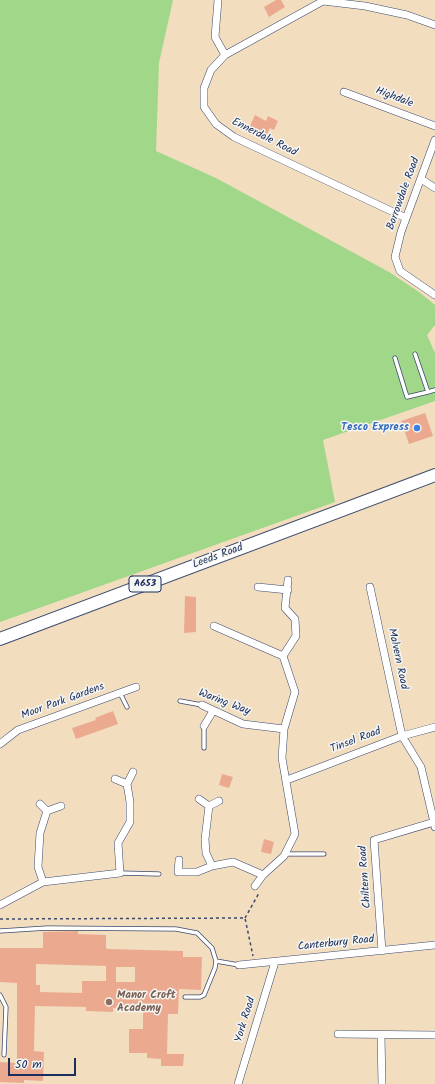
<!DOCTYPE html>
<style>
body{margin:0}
#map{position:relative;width:435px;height:1084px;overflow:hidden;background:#f2ddbf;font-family:Kalam,sans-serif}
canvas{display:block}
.scale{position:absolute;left:8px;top:1058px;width:68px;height:18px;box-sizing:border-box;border:2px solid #1b2f5e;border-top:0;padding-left:5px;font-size:12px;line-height:14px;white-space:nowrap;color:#1b2f5e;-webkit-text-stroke:3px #f6f6f2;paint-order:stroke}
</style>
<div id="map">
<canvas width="435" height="1084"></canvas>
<div class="scale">50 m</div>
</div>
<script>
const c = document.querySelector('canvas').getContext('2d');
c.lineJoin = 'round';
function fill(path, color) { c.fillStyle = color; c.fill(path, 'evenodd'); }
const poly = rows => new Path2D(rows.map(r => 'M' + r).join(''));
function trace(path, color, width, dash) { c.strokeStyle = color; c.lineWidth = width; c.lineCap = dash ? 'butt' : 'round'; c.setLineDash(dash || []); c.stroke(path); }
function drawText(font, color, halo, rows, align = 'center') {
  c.font = font + ' Kalam,sans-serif'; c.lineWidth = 3; c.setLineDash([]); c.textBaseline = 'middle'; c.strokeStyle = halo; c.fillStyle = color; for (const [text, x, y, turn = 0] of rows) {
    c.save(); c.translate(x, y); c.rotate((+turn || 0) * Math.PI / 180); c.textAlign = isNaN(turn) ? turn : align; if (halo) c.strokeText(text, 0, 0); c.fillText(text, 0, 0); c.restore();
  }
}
fill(poly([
 [0,0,173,0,159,63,156,151,216,178,389,272,419,292,435,305,435,325,427,335,435,353,435,401,323,440,335,502,0,622]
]), '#a0d789');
fill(poly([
 [276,0,281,0,285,7,269,17,264,7],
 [255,115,266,121,268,116,278,121,274,130,270,128,265,138,248,130],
 [425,413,433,436,409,444,401,421],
 [185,596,196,597,196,632,184,633],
 [113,711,118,724,76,739,72,728,96,720,95,718],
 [222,774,233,777,229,788,219,785],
 [264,839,274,842,271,854,261,852],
 [78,931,78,934,106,935,106,948,108,949,183,951,183,957,202,957,201,990,179,989,178,1014,168,1014,167,1054,184,1054,183,1066,161,1066,161,1059,147,1058,147,1053,129,1053,129,1029,143,1029,143,1009,113,1008,113,1012,86,1011,86,1007,35,1006,34,1051,44,1052,43,1081,24,1080,24,1083,0,1082,0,1062,17,1063,17,983,0,982,0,948,43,948,43,932],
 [36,964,106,966,106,981,82,981,82,993,40,992,40,985,36,985],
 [116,967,135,967,135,982,116,982]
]), '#ebaa8f');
const lane = poly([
 [415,354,428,392,435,390],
 [395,358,407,397,428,392],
 [120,693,127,707],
 [180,701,202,705],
 [204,726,204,748],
 [286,854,324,854],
 [120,873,159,874],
 [0,931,47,928,176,929,197,933,212,948,216,961,215,968,204,995,200,997,185,997],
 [216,961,239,965],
 [0,995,6,1007,4,1055]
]);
const street = poly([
 [218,0,215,37,225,55],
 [344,92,435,126],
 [435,140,401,232,395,257,400,271,435,295],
 [421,179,435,188],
 [406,218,234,137,216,124,204,107,204,88,211,70,225,55,323,1,365,6,407,15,435,25],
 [258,587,288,590],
 [370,587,402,736,421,767,435,827],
 [214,626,283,656],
 [202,705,243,724,284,729],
 [204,726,213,711],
 [0,744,18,730,136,687],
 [115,779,127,784],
 [287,780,402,736,435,727],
 [199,799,209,806],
 [219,801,209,806,205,839,206,853,212,866,233,862,263,875],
 [40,804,47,811,61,806],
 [179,860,178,872,197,872,212,866],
 [43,882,38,867,40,833,47,811],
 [255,886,263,875,284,856,295,834,282,758,284,729,295,692,283,656,296,636,295,619,285,608,288,580],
 [0,905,43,882,120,873,118,843,130,822,130,802,127,784,133,772],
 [382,951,374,840,434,822],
 [239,965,435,945],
 [338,1034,435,1035],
 [381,1036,382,1084],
 [238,1084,275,962]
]);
const primary = poly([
 [0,639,435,475]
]);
trace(lane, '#3b496d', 5);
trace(street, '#3b496d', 8);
trace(primary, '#3b496d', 14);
trace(poly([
 [245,918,259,893],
 [0,919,245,918,253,956]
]), '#3b496d', 1.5, [3, 3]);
trace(lane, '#fff', 3.5);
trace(street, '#fff', 7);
trace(primary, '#fff', 12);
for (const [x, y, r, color] of [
 [417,428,4,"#3f7fe0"],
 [109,1002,4,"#8d6e63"]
]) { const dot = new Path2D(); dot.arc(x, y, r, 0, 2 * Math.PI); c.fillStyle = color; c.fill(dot); trace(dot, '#f6f6f2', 1.5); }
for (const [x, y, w] of [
 [145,584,32]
]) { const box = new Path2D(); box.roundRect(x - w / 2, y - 8, w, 16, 3); c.fillStyle = '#f6f6f2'; c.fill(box); trace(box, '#1b2f5e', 1); }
drawText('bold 10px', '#1b2f5e', null, [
 ["A653",145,584]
]);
drawText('11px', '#1b2f5e', '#f6f6f2', [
 ["Highdale",394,98,21],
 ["Ennerdale Road",264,138,27],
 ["Borrowdale Road",404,194,-70],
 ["Leeds Road",218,557,-20],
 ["Malvern Road",397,659,78],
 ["Moor Park Gardens",63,702,-20],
 ["Waring Way",224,703,21],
 ["Tinsel Road",356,741,-21],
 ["Chiltern Road",366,877,-94],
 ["Canterbury Road",336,944,-6],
 ["York Road",246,1020,-73]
]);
drawText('bold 11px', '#366cbe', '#f6f6f2', [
 ["Tesco Express",409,428]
], 'right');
drawText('bold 11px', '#785e54', '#f6f6f2', [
 ["Manor Croft",117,996],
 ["Academy",117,1009]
], 'left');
</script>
